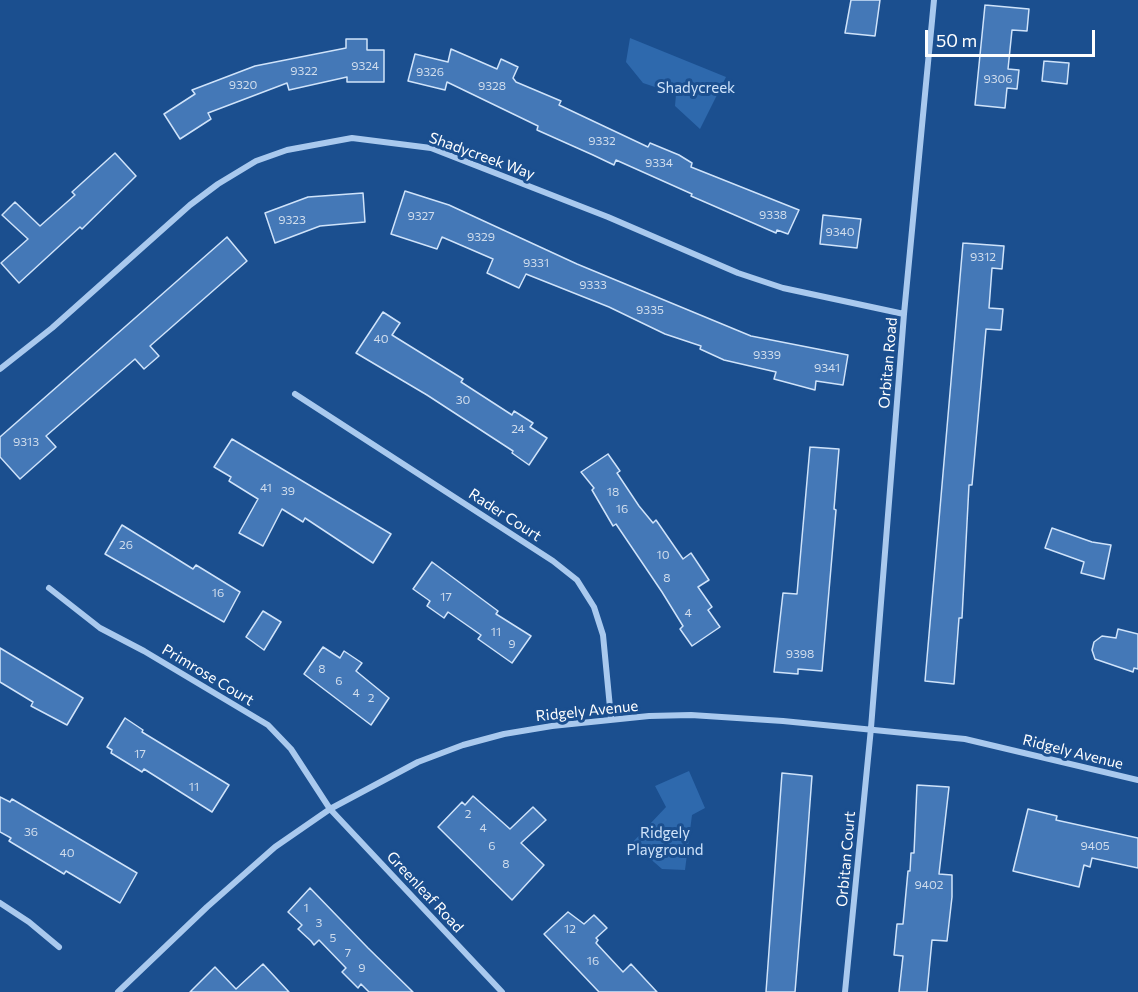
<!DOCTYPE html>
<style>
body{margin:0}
#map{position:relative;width:1138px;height:992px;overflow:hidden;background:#1b4f8f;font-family:Commissioner,sans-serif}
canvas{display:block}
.scale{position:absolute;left:925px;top:30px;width:170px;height:27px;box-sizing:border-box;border:3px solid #fff;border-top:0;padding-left:8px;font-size:18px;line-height:21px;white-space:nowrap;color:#fff;-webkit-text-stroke:4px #1b4f8f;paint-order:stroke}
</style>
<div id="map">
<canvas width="1138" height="992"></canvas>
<div class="scale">50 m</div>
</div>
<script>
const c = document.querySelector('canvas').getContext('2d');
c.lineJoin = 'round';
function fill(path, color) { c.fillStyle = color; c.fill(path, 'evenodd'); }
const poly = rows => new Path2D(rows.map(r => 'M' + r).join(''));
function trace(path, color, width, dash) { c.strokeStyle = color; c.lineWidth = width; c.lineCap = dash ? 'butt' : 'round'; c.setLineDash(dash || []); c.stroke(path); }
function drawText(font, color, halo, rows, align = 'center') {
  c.font = font + ' Commissioner,sans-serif'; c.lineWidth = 6; c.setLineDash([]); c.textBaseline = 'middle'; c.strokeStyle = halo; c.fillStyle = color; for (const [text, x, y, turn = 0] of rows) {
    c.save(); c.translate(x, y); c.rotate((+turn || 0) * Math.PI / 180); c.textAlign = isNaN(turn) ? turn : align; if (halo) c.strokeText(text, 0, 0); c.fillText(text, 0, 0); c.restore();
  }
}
fill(poly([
 [630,38,726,77,700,129,675,106,676,94,643,83,626,62],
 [689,771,705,808,692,815,685,870,662,869,632,843,666,807,655,786]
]), '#2e69ad');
const building = poly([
 [851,0,880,0,875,36,845,33,851,0],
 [985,5,1029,9,1027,31,1012,30,1008,69,1019,70,1017,89,1007,88,1005,108,975,105,985,5],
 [346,39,367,39,367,50,384,50,384,82,347,82,347,77,289,90,287,83,208,113,211,119,180,139,164,114,195,94,192,90,255,66,346,48,346,39],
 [451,49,497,69,501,59,518,67,513,78,516,82,561,101,559,105,648,147,650,143,679,155,692,163,691,167,799,210,788,234,777,230,776,233,691,196,692,194,616,160,614,165,593,155,537,130,538,126,447,82,445,90,408,81,415,54,448,62,451,49],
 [1044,61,1069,63,1067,84,1042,81,1044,61],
 [115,153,136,176,82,229,80,227,19,283,1,263,28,239,2,215,15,202,40,226,75,195,72,192,115,153],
 [405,191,449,205,577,264,751,336,848,355,843,385,816,381,815,390,774,379,776,372,724,360,700,349,701,346,665,334,609,307,526,274,519,288,487,273,493,259,442,237,437,249,391,234,405,191],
 [363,193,365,222,320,226,275,243,265,213,308,197,363,193],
 [823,215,861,219,857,248,820,244,823,215],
 [227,237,247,261,150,346,159,356,144,369,135,359,46,436,56,447,20,479,0,457,0,437,227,237],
 [963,243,1004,246,1002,269,992,268,989,308,1003,309,1001,330,986,329,972,485,969,485,962,618,959,618,954,684,925,681,963,243],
 [383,312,400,323,392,335,463,379,461,382,512,415,514,411,533,423,530,427,547,438,529,465,512,453,513,451,427,395,356,353,383,312],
 [232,439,391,534,373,563,305,518,303,522,282,509,263,546,239,533,258,499,229,481,231,477,214,467,232,439],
 [810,447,839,449,834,509,836,510,822,671,798,669,798,674,774,672,783,593,797,594,810,447],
 [608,454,620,471,617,473,639,506,653,523,656,520,683,559,691,553,709,580,698,587,712,607,708,610,720,627,692,646,680,629,683,626,662,592,616,524,613,526,592,490,594,488,581,472,608,454],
 [122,525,193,569,196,565,240,592,224,622,105,554,122,525],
 [1052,528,1092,542,1111,545,1104,579,1081,573,1084,562,1045,548,1052,528],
 [432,562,498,611,496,614,531,636,512,663,478,639,481,635,448,612,444,618,427,606,430,601,413,589,432,562],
 [263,611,281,622,264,650,246,637,263,611],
 [1118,629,1138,634,1138,669,1134,668,1133,672,1095,659,1092,650,1094,642,1102,636,1116,638,1118,629],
 [323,647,340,658,344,651,362,663,356,671,389,698,371,725,304,674,323,647],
 [0,648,83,698,67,725,31,706,33,702,0,682,0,648],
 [125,718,143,730,142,732,229,785,212,812,144,769,142,772,111,753,112,750,107,747,125,718],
 [782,773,812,776,804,882,795,992,766,992,782,773],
 [917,785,949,787,939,874,952,875,952,897,947,941,932,940,927,992,899,992,903,956,894,955,897,924,903,924,908,871,910,871,911,853,914,853,917,785],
 [473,796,510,829,533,807,546,820,521,843,544,865,512,900,438,827,462,802,465,805,473,796],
 [0,797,10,802,12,799,137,873,120,903,66,871,64,874,9,841,11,838,0,832,0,797],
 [1028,809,1057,816,1056,820,1138,838,1138,868,1092,858,1090,867,1084,865,1079,887,1013,871,1028,809],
 [310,888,368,948,413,992,369,992,361,984,358,988,342,972,346,968,319,940,314,945,311,941,298,929,302,925,288,912,310,888],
 [568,912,584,924,594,915,607,928,596,938,598,940,596,943,623,972,631,964,657,992,599,992,544,934,568,912],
 [263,964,289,992,190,992,215,967,236,989,263,964]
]);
fill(building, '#4478b7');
trace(building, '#cfe3fa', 1.5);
trace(poly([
 [0,369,52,328,190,205,218,184,256,161,287,150,352,138,431,148,608,217,738,273,783,288,904,314],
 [295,394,553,561,577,580,594,607,603,635,611,718],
 [49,588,100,628,144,651,268,725,291,749,330,809,502,992],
 [0,903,29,922,59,947],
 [118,992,207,907,275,847,330,809,418,762,463,745,504,734,552,726,649,716,691,715,783,721,965,739,1138,780],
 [845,992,871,728,904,314,934,0]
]), '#a9c9ee', 6);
drawText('12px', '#d0dded', null, [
 ["9324",365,66],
 ["9322",304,71],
 ["9326",430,72],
 ["9306",998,79],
 ["9320",243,85],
 ["9328",492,86],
 ["9332",602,141],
 ["9334",659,163],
 ["9338",773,215],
 ["9327",421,216],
 ["9323",292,220],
 ["9340",840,232],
 ["9329",481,237],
 ["9312",983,257],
 ["9331",536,263],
 ["9333",593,285],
 ["9335",650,310],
 ["40",381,339],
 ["9339",767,355],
 ["9341",827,368],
 ["30",463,400],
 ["24",518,429],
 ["9313",26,442],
 ["41",266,488],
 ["39",288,491],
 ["18",613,492],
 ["16",622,509],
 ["26",126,545],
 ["10",663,555],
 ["8",667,578],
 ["16",218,593],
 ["17",446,597],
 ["4",688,613],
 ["11",496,632],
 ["9",512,644],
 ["9398",800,654],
 ["8",322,669],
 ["6",339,681],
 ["4",356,693],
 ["2",371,698],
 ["17",140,754],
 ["11",194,787],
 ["2",468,814],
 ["4",483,828],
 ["36",31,832],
 ["6",492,846],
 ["9405",1095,846],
 ["40",67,853],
 ["8",506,864],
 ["9402",929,885],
 ["1",306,908],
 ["3",319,923],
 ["12",570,929],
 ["5",333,938],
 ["7",348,953],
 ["16",593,961],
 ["9",362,968]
]);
drawText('15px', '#cfe3fa', '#1b4f8f', [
 ["Shadycreek",696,88],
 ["Ridgely",665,833],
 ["Playground",665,850]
]);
drawText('15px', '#fff', '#1b4f8f', [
 ["Shadycreek Way",482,156,20],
 ["Orbitan Road",888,363,-85],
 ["Rader Court",505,515,33],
 ["Primrose Court",208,675,31],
 ["Ridgely Avenue",587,711,-6],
 ["Ridgely Avenue",1073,752,14],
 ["Orbitan Court",846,859,-85],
 ["Greenleaf Road",425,892,47]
]);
</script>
